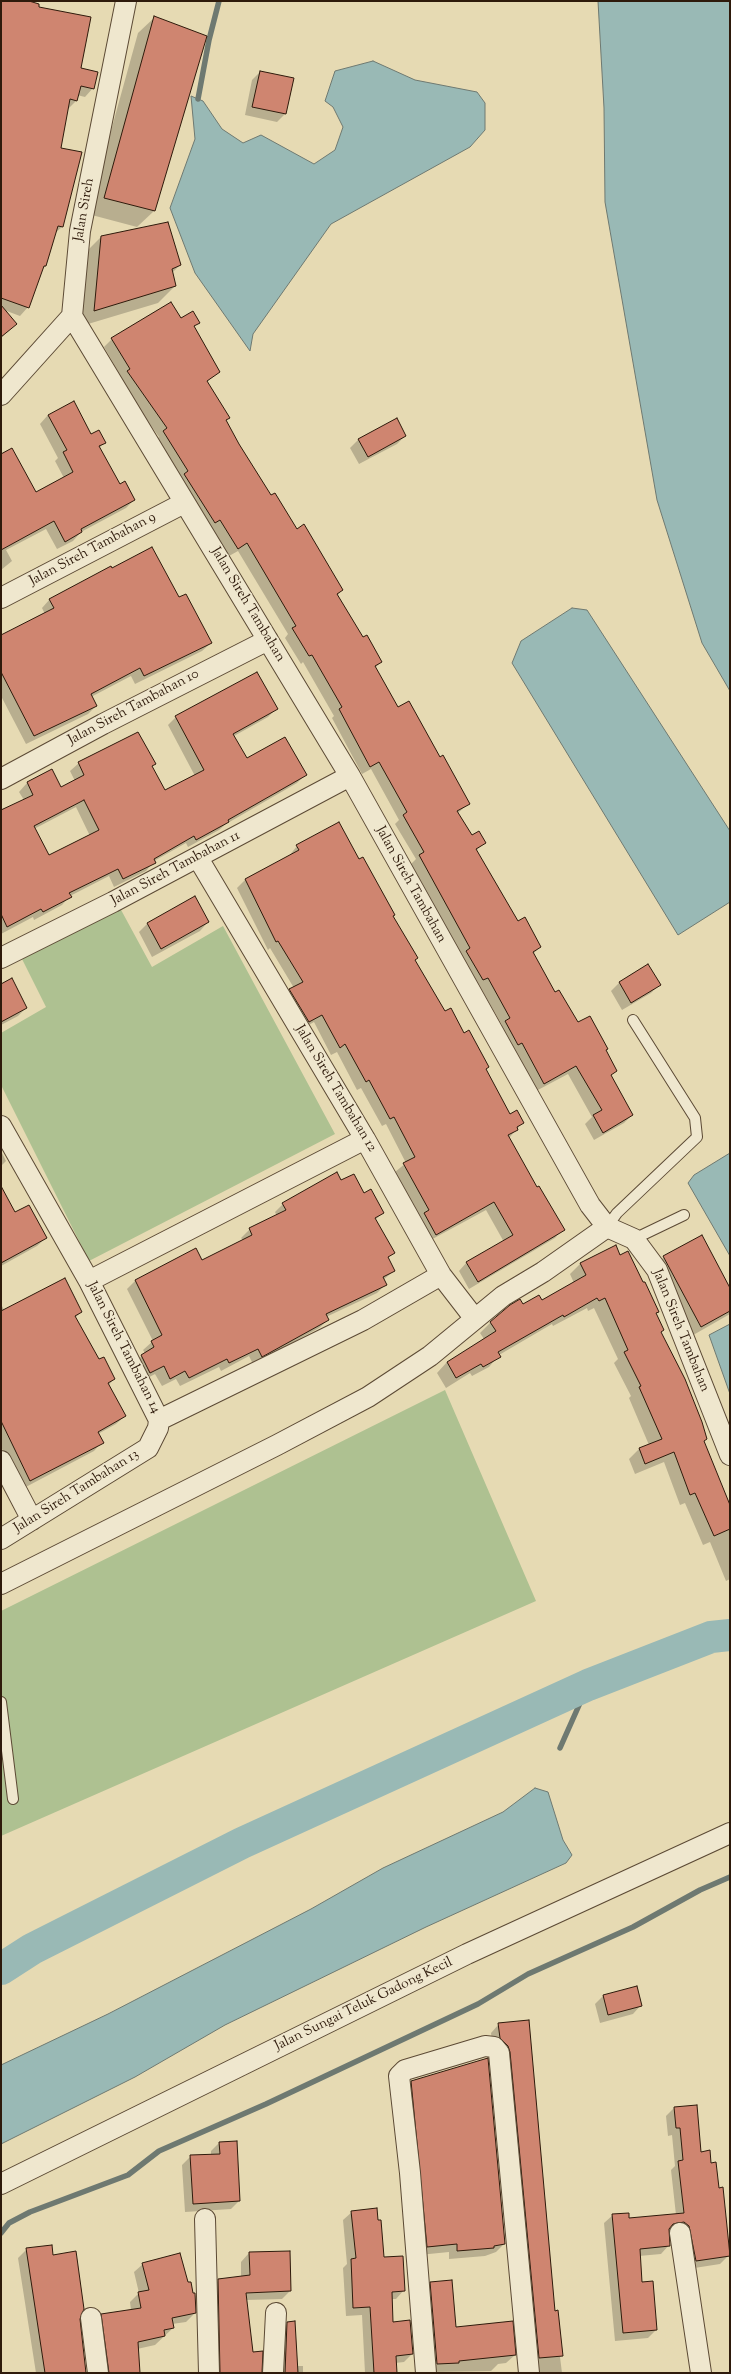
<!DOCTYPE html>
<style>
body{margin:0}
#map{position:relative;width:731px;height:2374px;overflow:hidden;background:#e6dab3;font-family:"Sorts Mill Goudy",serif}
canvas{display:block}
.frame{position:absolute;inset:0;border:2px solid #2e1a0b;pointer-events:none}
</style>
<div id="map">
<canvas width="731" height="2374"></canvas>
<div class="frame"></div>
</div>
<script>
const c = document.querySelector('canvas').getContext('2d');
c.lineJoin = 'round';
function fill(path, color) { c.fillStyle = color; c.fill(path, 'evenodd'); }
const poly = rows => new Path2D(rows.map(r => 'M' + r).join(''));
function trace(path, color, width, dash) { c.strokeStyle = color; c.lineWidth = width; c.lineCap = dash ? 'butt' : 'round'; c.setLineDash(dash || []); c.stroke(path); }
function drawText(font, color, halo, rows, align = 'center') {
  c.font = font + ' "Sorts Mill Goudy",serif'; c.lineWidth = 3.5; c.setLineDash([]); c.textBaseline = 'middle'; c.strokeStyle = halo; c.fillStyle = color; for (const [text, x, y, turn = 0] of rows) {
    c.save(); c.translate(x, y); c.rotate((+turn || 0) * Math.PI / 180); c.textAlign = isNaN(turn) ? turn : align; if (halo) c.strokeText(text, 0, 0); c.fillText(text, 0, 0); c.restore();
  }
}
fill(poly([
 [120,908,152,967,223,926,335,1134,89,1261,1,1085,1,1033,46,1007,22,959],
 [445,1390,536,1601,1,1836,1,1611]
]), '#aec191');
const water = poly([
 [598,1,730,1,730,691,702,643,657,500,605,202,604,108,598,1],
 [373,61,415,80,477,92,485,103,485,130,470,147,331,224,253,334,250,351,195,273,170,208,195,139,191,96,203,101,222,129,243,143,261,135,314,164,335,150,343,127,333,107,325,101,335,71,373,61],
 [572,608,587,610,730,831,730,902,678,935,512,663,521,641,572,608],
 [730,1153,730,1256,688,1183,694,1175,730,1153],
 [730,1324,730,1394,709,1335,730,1324],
 [535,1788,548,1792,563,1840,572,1855,566,1863,426,1927,225,2025,135,2077,1,2144,1,2065,108,2014,311,1909,383,1868,503,1812,535,1788]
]);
fill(water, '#99b9b5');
trace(water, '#6e7971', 1);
fill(poly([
 [1,1,24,1,37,7,93,88,85,97,77,95,76,101,68,109,60,148,62,227,54,234,46,266,41,270,28,307,20,316,4,310,16,324,1,338],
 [155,17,205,36,154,211,137,227,88,214,138,33],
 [260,72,285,114,277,122,245,115,252,80],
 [101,237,180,265,172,273,175,286,158,303,78,327,85,253],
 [181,319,198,322,194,327,219,371,207,382,238,444,271,496,342,590,337,596,363,638,381,662,375,668,398,709,439,758,468,804,458,813,472,837,484,843,476,851,518,922,540,947,533,954,555,993,616,1071,610,1076,632,1115,624,1123,594,1140,585,1124,592,1117,568,1074,536,1091,497,1030,502,1025,479,985,475,988,462,956,411,864,416,859,395,824,399,820,371,769,362,774,332,718,334,716,303,662,301,664,285,638,288,634,238,551,229,556,156,440,159,437,119,380,122,378,104,347,112,339],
 [48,415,105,443,99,448,119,485,134,500,126,508,81,532,73,541,57,549,46,529,6,550,12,561,1,570,1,455,36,493,64,478,55,461,58,458,40,424],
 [405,436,397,444,359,464,350,448,358,440],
 [111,569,178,599,211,643,202,651,135,684,131,676,91,697,96,706,88,714,26,744,1,696,1,636,45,614,42,608,50,599],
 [276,709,268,717,234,736,247,760,305,775,297,783,226,824,219,830,188,847,186,843,154,861,146,871,114,887,109,876,70,896,62,905,34,920,33,917,1,934,1,811,24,800,19,792,27,783,51,771,60,788,75,781,70,771,79,763,154,764,151,767,165,791,195,776,168,725,176,717],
 [76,807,90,836,49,856,34,829],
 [297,846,359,860,392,916,414,960,444,1013,464,1034,510,1115,523,1122,509,1138,537,1188,563,1229,555,1238,469,1289,459,1271,467,1262,504,1242,486,1210,427,1242,421,1218,395,1172,406,1163,386,1124,382,1126,361,1088,357,1090,337,1052,331,1055,314,1022,300,1030,282,998,294,988,270,948,268,950,237,888,245,880,289,856],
 [194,898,208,922,200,931,152,957,139,932,147,924],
 [648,966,659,985,651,993,622,1010,611,991,619,983],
 [1,985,26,1008,18,1016,1,1025],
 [1,1151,6,1161,1,1166],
 [341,1182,363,1194,383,1213,375,1220,393,1253,387,1259,394,1271,383,1280,386,1284,377,1293,326,1317,328,1320,319,1328,253,1364,249,1356,221,1371,219,1367,180,1386,176,1379,162,1386,155,1374,142,1381,133,1364,145,1353,143,1350,153,1341,127,1289,135,1281,196,1249,202,1261,243,1240,241,1238,250,1229,277,1216,275,1212,283,1204],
 [1,1188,15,1213,46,1238,37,1246,1,1266],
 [615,1247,658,1311,656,1314,660,1333,706,1439,703,1442,730,1507,730,1579,726,1581,710,1542,703,1545,685,1503,680,1505,664,1462,635,1474,629,1459,639,1449,649,1445,629,1398,631,1396,614,1363,618,1359,594,1308,588,1311,587,1308,553,1326,552,1324,499,1355,489,1367,472,1376,470,1373,446,1388,437,1373,447,1362,484,1339,480,1333,491,1322,522,1306,541,1301,574,1283,570,1274,580,1264],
 [664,1257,730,1290,730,1314,688,1338,651,1269],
 [1,1304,4,1310,81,1312,75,1318,98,1360,114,1379,108,1386,125,1416,116,1424,98,1434,102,1442,94,1451,22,1489,1,1447],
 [636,1987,641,2005,633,2014,600,2023,595,2004,603,1996],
 [528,2021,555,2312,562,2355,560,2357,562,2373,532,2373,491,2033,499,2024],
 [412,2082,504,2244,496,2252,485,2256,449,2259,449,2252,419,2255,403,2090],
 [674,2108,700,2153,729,2255,720,2264,688,2269,681,2234,668,2230,669,2245,661,2254,639,2256,642,2283,656,2330,648,2338,615,2341,604,2223,613,2215,628,2219,676,2215,671,2170,675,2166,672,2135,668,2136,666,2116],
 [219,2143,239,2201,231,2209,185,2212,182,2165,191,2156,211,2155,211,2151],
 [352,2212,404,2290,396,2299,391,2299,392,2323,412,2354,404,2362,395,2363,395,2373,365,2373,362,2315,346,2316,343,2268,347,2264,343,2220],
 [27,2249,52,2256,79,2319,85,2373,36,2373,18,2258],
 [249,2253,290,2291,282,2299,246,2300,252,2353,262,2373,212,2373,210,2289,219,2280,241,2277,241,2262],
 [143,2264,195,2313,186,2322,172,2324,173,2328,155,2345,137,2349,138,2373,100,2373,93,2323,102,2314,131,2310,130,2302,139,2293,134,2272],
 [431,2283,455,2328,515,2355,506,2363,498,2364,491,2371,429,2372,422,2291],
 [288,2323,297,2366,303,2366,303,2373,277,2373,279,2331]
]), '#0003');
trace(poly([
 [198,99,209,40,219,1],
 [560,1748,588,1685],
 [1,2233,9,2223,30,2212,128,2175,159,2151,266,2104,478,2004,528,1974,633,1927,700,1890,730,1877]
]), '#6e7971', 5.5);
trace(poly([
 [1,1969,32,1949,242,1843,588,1685,711,1637,730,1635]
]), '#99b9b5', 32);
const building = poly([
 [1,1,29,1,39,4,39,7,91,17,81,68,98,72,94,89,81,86,77,101,70,99,61,148,82,152,63,227,58,226,46,266,44,266,29,308,1,298,1,1],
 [154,16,207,36,155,211,104,198,154,16],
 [260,71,294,78,286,114,252,107,260,71],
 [168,222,181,265,172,269,176,286,94,311,101,236,168,222],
 [171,302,181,318,193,311,200,323,194,326,220,372,207,381,230,418,226,420,239,444,271,495,275,493,297,529,304,524,343,590,337,594,363,637,367,635,382,662,375,666,398,707,409,701,440,757,443,755,470,804,457,811,472,835,479,831,486,843,476,849,518,921,525,917,541,947,533,952,555,992,559,990,578,1022,590,1016,608,1049,606,1050,617,1071,611,1075,633,1115,603,1133,593,1115,602,1110,576,1066,544,1084,522,1043,518,1045,505,1021,510,1018,488,978,483,980,466,951,470,948,419,855,424,852,403,815,407,812,379,762,370,767,339,709,342,707,312,655,309,656,292,628,296,626,247,543,238,549,220,520,215,523,184,474,188,471,163,431,167,428,127,371,130,369,111,338,171,302],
 [1,305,17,324,1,337,1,305],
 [74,401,91,434,99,430,106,443,99,446,120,484,125,481,135,500,81,529,82,532,65,542,54,521,1,550,1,454,12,448,36,492,73,472,63,452,67,450,48,415,74,401],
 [397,418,406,436,368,457,358,439,397,418],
 [152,547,179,597,186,594,212,643,144,676,140,668,91,694,97,706,34,736,1,672,1,635,54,608,49,599,111,566,112,568,152,547],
 [257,672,278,709,233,734,247,758,285,737,307,775,228,820,229,822,196,840,194,836,154,859,156,863,123,879,118,869,69,893,72,897,43,912,41,909,7,927,1,914,1,810,33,795,27,782,52,769,61,787,84,775,78,762,138,732,156,764,152,766,165,790,204,770,175,716,257,672],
 [84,800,99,830,49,855,34,826,84,800],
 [339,822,359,859,363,857,395,915,393,916,418,958,415,960,445,1011,451,1008,464,1033,469,1030,489,1067,486,1069,510,1114,517,1110,524,1123,517,1127,518,1130,508,1135,537,1187,539,1186,565,1230,478,1282,466,1262,513,1235,494,1202,436,1235,424,1213,429,1210,403,1163,415,1157,394,1117,390,1119,369,1080,366,1082,345,1044,340,1048,322,1015,309,1022,289,989,303,982,278,941,276,942,245,879,299,850,296,845,339,822],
 [195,896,209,922,161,949,147,923,195,896],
 [648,964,661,985,631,1003,619,982,648,964],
 [12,978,27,1008,1,1022,1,984,12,978],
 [337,1172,341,1180,354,1174,364,1193,371,1189,384,1213,375,1218,395,1253,388,1257,395,1271,383,1277,387,1285,326,1314,329,1320,262,1357,258,1349,229,1363,227,1359,189,1378,185,1371,170,1379,164,1366,150,1373,141,1355,154,1347,151,1341,162,1335,135,1280,196,1248,202,1260,252,1235,249,1228,286,1210,282,1203,337,1172],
 [1,1186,15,1212,29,1205,47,1238,1,1263,1,1186],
 [702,1235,730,1288,730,1311,701,1327,663,1256,702,1235],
 [616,1245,620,1255,628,1251,643,1282,645,1282,659,1312,656,1313,664,1330,661,1332,685,1379,702,1422,707,1439,704,1441,730,1505,730,1529,714,1536,695,1493,690,1495,674,1452,645,1464,639,1448,662,1439,639,1387,641,1386,624,1352,628,1350,605,1298,599,1301,597,1298,564,1317,563,1315,498,1352,501,1357,483,1367,481,1364,456,1378,447,1362,496,1331,490,1322,510,1305,520,1299,523,1304,539,1295,542,1300,586,1275,580,1263,616,1245],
 [65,1278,82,1312,75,1316,99,1359,104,1357,115,1379,108,1383,126,1416,98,1432,104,1443,30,1481,1,1421,1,1311,65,1278],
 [637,1986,642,2006,608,2015,603,1995,637,1986],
 [529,2020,555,2311,558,2310,563,2356,539,2358,510,2052,508,2046,500,2038,498,2023,529,2020],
 [488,2058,505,2244,494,2246,494,2248,457,2251,457,2244,427,2247,411,2081,488,2058],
 [697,2105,701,2152,710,2150,711,2163,716,2162,719,2188,723,2187,730,2256,696,2261,689,2226,684,2222,673,2224,669,2229,670,2246,640,2249,642,2282,653,2281,657,2330,623,2333,612,2214,629,2213,629,2218,684,2213,678,2161,683,2160,680,2128,676,2128,674,2107,697,2105],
 [237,2141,240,2201,193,2204,190,2155,220,2154,219,2142,237,2141],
 [377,2208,378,2220,381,2220,384,2257,403,2256,405,2291,392,2292,393,2322,410,2320,413,2354,396,2356,397,2373,374,2373,370,2307,353,2308,351,2259,356,2258,351,2211,377,2208],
 [52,2245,53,2255,76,2251,84,2309,80,2319,86,2373,45,2373,26,2248,52,2245],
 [290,2251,291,2291,246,2293,253,2352,263,2351,262,2373,220,2373,218,2279,250,2275,249,2252,290,2251],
 [180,2253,188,2282,191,2282,193,2293,195,2293,196,2313,172,2318,174,2328,164,2330,165,2336,138,2342,140,2373,109,2373,101,2314,141,2308,138,2292,149,2290,142,2263,180,2253],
 [452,2280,456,2327,513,2321,516,2355,459,2361,459,2363,437,2364,430,2282,452,2280],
 [295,2321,298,2373,285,2373,287,2322,295,2321]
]);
fill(building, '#cf8570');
trace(building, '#2e1a0b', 1);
const service = poly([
 [607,1227,617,1213,697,1137,695,1118,633,1020],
 [634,1239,684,1215],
 [1,1702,13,1799]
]);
const minor = poly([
 [72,316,350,776,590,1205,607,1227,634,1239,657,1270,730,1455],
 [1,395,72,316,80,231,126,1],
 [1,598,184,503],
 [1,779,103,724,268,640],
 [198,858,365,1139,441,1275,475,1319],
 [1,958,113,902,350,776],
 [1,1126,89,1281,159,1420],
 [89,1281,365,1139],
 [159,1420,363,1320,441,1275],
 [1,1461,32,1520],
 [1,1539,148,1448,158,1428,159,1420],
 [1,1584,277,1445,368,1397,430,1356,503,1296,543,1272,607,1227],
 [1,2184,467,1954,730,1833],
 [205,2219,209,2373],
 [680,2233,701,2373],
 [91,2318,98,2373],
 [273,2373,276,2313],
 [426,2373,410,2173,399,2076,405,2070,485,2046,494,2047,499,2053,529,2373]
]);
trace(service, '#5c4a35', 12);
trace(minor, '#5c4a35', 22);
trace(service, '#efe7ce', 10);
trace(minor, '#efe7ce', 20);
drawText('14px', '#2e1a0b', '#efe7ce', [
 ["Jalan Sireh",85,210,-80],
 ["Jalan Sireh Tambahan 9",93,550,-28],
 ["Jalan Sireh Tambahan",247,605,59],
 ["Jalan Sireh Tambahan 10",134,708,-28],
 ["Jalan Sireh Tambahan 11",176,869,-28],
 ["Jalan Sireh Tambahan",410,885,61],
 ["Jalan Sireh Tambahan 12",335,1089,59],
 ["Jalan Sireh Tambahan",680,1331,68],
 ["Jalan Sireh Tambahan 14",123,1348,63],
 ["Jalan Sireh Tambahan 13",77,1492,-32],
 ["Jalan Sungai Teluk Gadong Kecil",364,2005,-26]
]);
</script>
